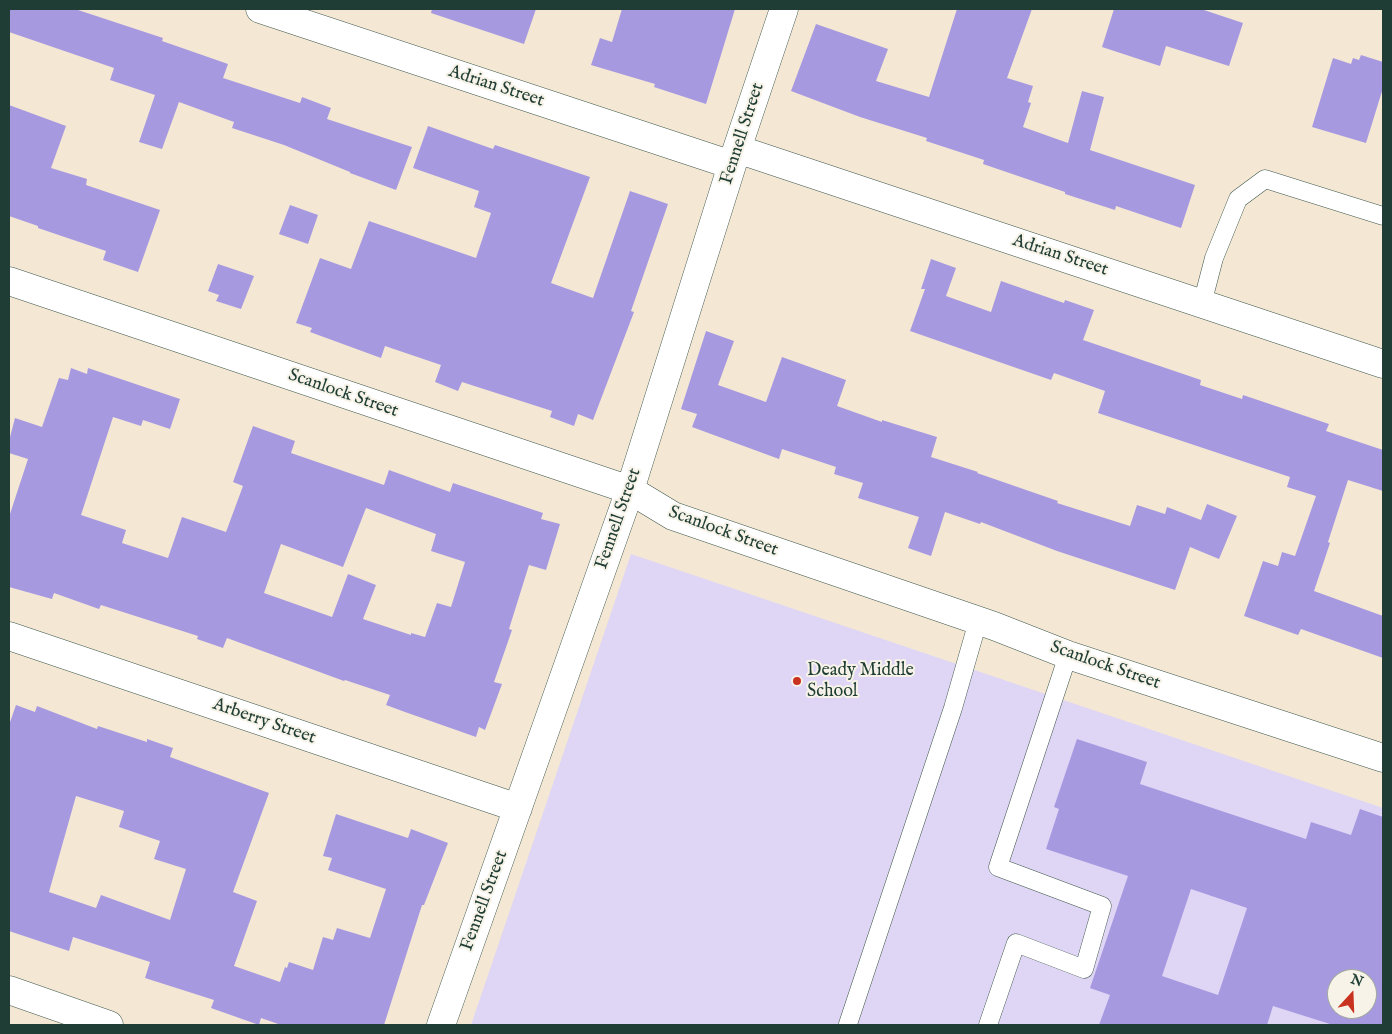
<!DOCTYPE html>
<style>
body{margin:0}
#map{position:relative;width:1392px;height:1034px;overflow:hidden;background:#f4e8d4;font-family:"IM FELL English",serif}
canvas{display:block}
.frame{position:absolute;inset:0;border:10px solid #1f3d34;pointer-events:none}
.north{position:absolute;left:1327px;top:969px;width:50px;height:50px;box-sizing:border-box;background:#f7f3e8;border:1px solid #a1aaa0;border-radius:50%;rotate:20deg;font-size:14px;font-weight:700;line-height:20px;text-align:center;color:#1f3d34}
.north::after{content:'';display:block;margin:auto;width:18px;height:22px;background:#c8321e;clip-path:polygon(50% 0,100% 100%,50% 72%,0 100%)}
</style>
<div id="map">
<canvas width="1392" height="1034"></canvas>
<div class="frame"></div>
<div class="north">N</div>
</div>
<script>
const c = document.querySelector('canvas').getContext('2d');
c.lineJoin = 'round';
function fill(path, color) { c.fillStyle = color; c.fill(path, 'evenodd'); }
const poly = rows => new Path2D(rows.map(r => 'M' + r).join(''));
function trace(path, color, width, dash) { c.strokeStyle = color; c.lineWidth = width; c.lineCap = dash ? 'butt' : 'round'; c.setLineDash(dash || []); c.stroke(path); }
function drawText(font, color, halo, rows, align = 'center') {
  c.font = font + ' "IM FELL English",serif'; c.lineWidth = 4; c.setLineDash([]); c.textBaseline = 'middle'; c.strokeStyle = halo; c.fillStyle = color; for (const [text, x, y, turn = 0] of rows) {
    c.save(); c.translate(x, y); c.rotate((+turn || 0) * Math.PI / 180); c.textAlign = isNaN(turn) ? turn : align; if (halo) c.strokeText(text, 0, 0); c.fillText(text, 0, 0); c.restore();
  }
}
fill(poly([
 [631,554,1383,808,1383,1025,471,1025],
 [1337,979,1367,979,1367,1009,1337,1009]
]), '#dfd5f5');
fill(poly([
 [9,9,75,9,163,38,162,41,228,64,223,78,300,103,302,97,331,108,327,119,412,147,396,190,350,173,350,172,284,145,232,128,234,122,179,102,162,149,139,142,155,95,110,80,114,68,9,32],
 [432,9,536,9,524,44,431,13],
 [622,9,735,9,706,104,654,87,655,84,591,65,600,38,612,42],
 [957,9,1032,9,1007,78,1033,86,1028,102,1031,103,1023,127,1068,143,1082,91,1104,97,1090,150,1195,185,1181,228,1116,206,1115,210,1065,194,1065,192,983,164,984,160,926,141,927,138,860,117,791,91,816,24,888,49,876,81,929,97],
 [1114,9,1201,9,1243,23,1229,66,1166,46,1160,66,1102,47],
 [1361,55,1383,62,1383,88,1366,143,1312,127,1333,58,1351,64,1353,58,1359,60],
 [9,105,66,126,51,168,87,179,86,185,160,210,138,272,103,260,106,251,38,228,38,226,9,216],
 [428,126,493,149,495,145,590,177,551,283,593,298,630,191,668,204,631,311,634,312,593,420,578,414,574,426,550,417,552,411,462,382,458,391,435,382,441,365,385,346,381,358,310,332,312,328,296,323,320,258,351,269,369,221,476,258,491,213,474,207,479,191,413,168],
 [290,205,318,215,308,244,279,234],
 [931,259,956,268,946,296,991,312,1001,281,1064,303,1065,300,1094,310,1083,340,1201,380,1200,385,1242,399,1243,395,1329,424,1326,431,1383,450,1383,491,1348,480,1328,542,1330,543,1314,591,1383,616,1383,658,1301,629,1298,635,1244,616,1263,561,1278,566,1282,552,1295,556,1316,496,1287,487,1290,477,1098,413,1105,391,1054,373,1051,380,910,331,925,289,921,289],
 [218,264,254,276,241,309,216,301,219,295,208,291],
 [706,331,734,341,718,385,766,402,782,357,846,380,837,406,882,422,882,420,937,437,931,457,978,472,977,473,1058,501,1057,503,1130,526,1137,505,1165,514,1167,507,1201,520,1207,504,1237,516,1219,559,1190,547,1175,590,1057,551,981,522,980,524,945,512,931,556,908,548,919,517,858,498,863,483,834,474,836,467,782,449,779,459,692,427,697,414,681,409],
 [71,368,87,374,88,368,180,399,170,429,143,420,141,426,113,417,81,515,126,530,122,543,168,558,182,517,226,532,243,486,233,482,253,426,295,441,291,453,384,485,389,470,450,492,453,483,543,513,541,519,560,524,546,570,529,565,509,629,512,630,494,682,502,684,485,730,479,727,476,737,405,712,386,705,390,695,345,680,344,681,227,638,223,648,197,639,198,636,101,605,99,609,54,593,52,599,9,587,9,517,28,459,9,453,9,441,15,418,42,427,59,378,68,380],
 [366,508,436,534,431,551,465,562,451,607,437,603,425,637,411,633,411,635,363,619,376,585,348,574,332,617,264,593,281,544,343,567],
 [16,705,35,712,37,706,97,729,98,726,147,742,147,739,173,748,170,757,269,793,233,892,257,901,234,966,280,982,285,967,287,968,289,962,313,970,323,937,333,940,337,928,370,938,386,889,328,870,332,858,323,856,336,814,408,838,411,829,448,843,424,905,422,905,384,1025,281,1025,261,1018,259,1025,211,1008,214,1000,145,978,150,962,73,937,69,951,9,931,9,725],
 [76,796,124,811,119,827,160,841,154,859,186,869,170,920,101,895,96,908,49,892],
 [1077,739,1147,762,1140,784,1306,839,1311,822,1351,835,1360,809,1383,817,1383,1025,1333,1025,1273,1006,1267,1025,1099,1025,1110,995,1090,988,1128,876,1046,849,1059,809,1054,807],
 [1191,889,1247,908,1218,995,1162,976],
 [1337,979,1367,979,1367,1009,1337,1009]
]), '#a799e0');
const service = poly([
 [1202,304,1214,258,1238,199,1265,179,1383,216],
 [848,1024,953,708,978,621],
 [988,1025,1016,943,1084,969,1102,906,998,867,1068,655]
]);
const minor = poly([
 [260,9,732,165],
 [737,149,1383,364],
 [9,281,630,490,673,516,994,626,1068,655,1383,758],
 [9,636,518,808],
 [9,990,109,1025],
 [441,1025,630,490,737,149,784,9]
]);
trace(service, '#3f574c', 19);
trace(minor, '#3f574c', 29);
trace(service, '#fff', 18);
trace(minor, '#fff', 28);
for (const [x, y, r, color] of [
 [797,681,5,"#c8321e"]
]) { const dot = new Path2D(); dot.arc(x, y, r, 0, 2 * Math.PI); c.fillStyle = color; c.fill(dot); trace(dot, '#f7f3e8', 2); }
drawText('18px', '#1f3d34', '#f7f3e8', [
 ["Adrian Street",496,87,18],
 ["Fennell Street",743,134,-72],
 ["Adrian Street",1060,256,18],
 ["Scanlock Street",343,394,19],
 ["Fennell Street",619,519,-71],
 ["Scanlock Street",723,532,20],
 ["Scanlock Street",1105,666,19],
 ["Arberry Street",264,722,19],
 ["Fennell Street",485,901,-70]
]);
drawText('18px', '#1f3d34', '#f7f3e8', [
 ["Deady Middle",807,671],
 ["School",807,692]
], 'left');
</script>
